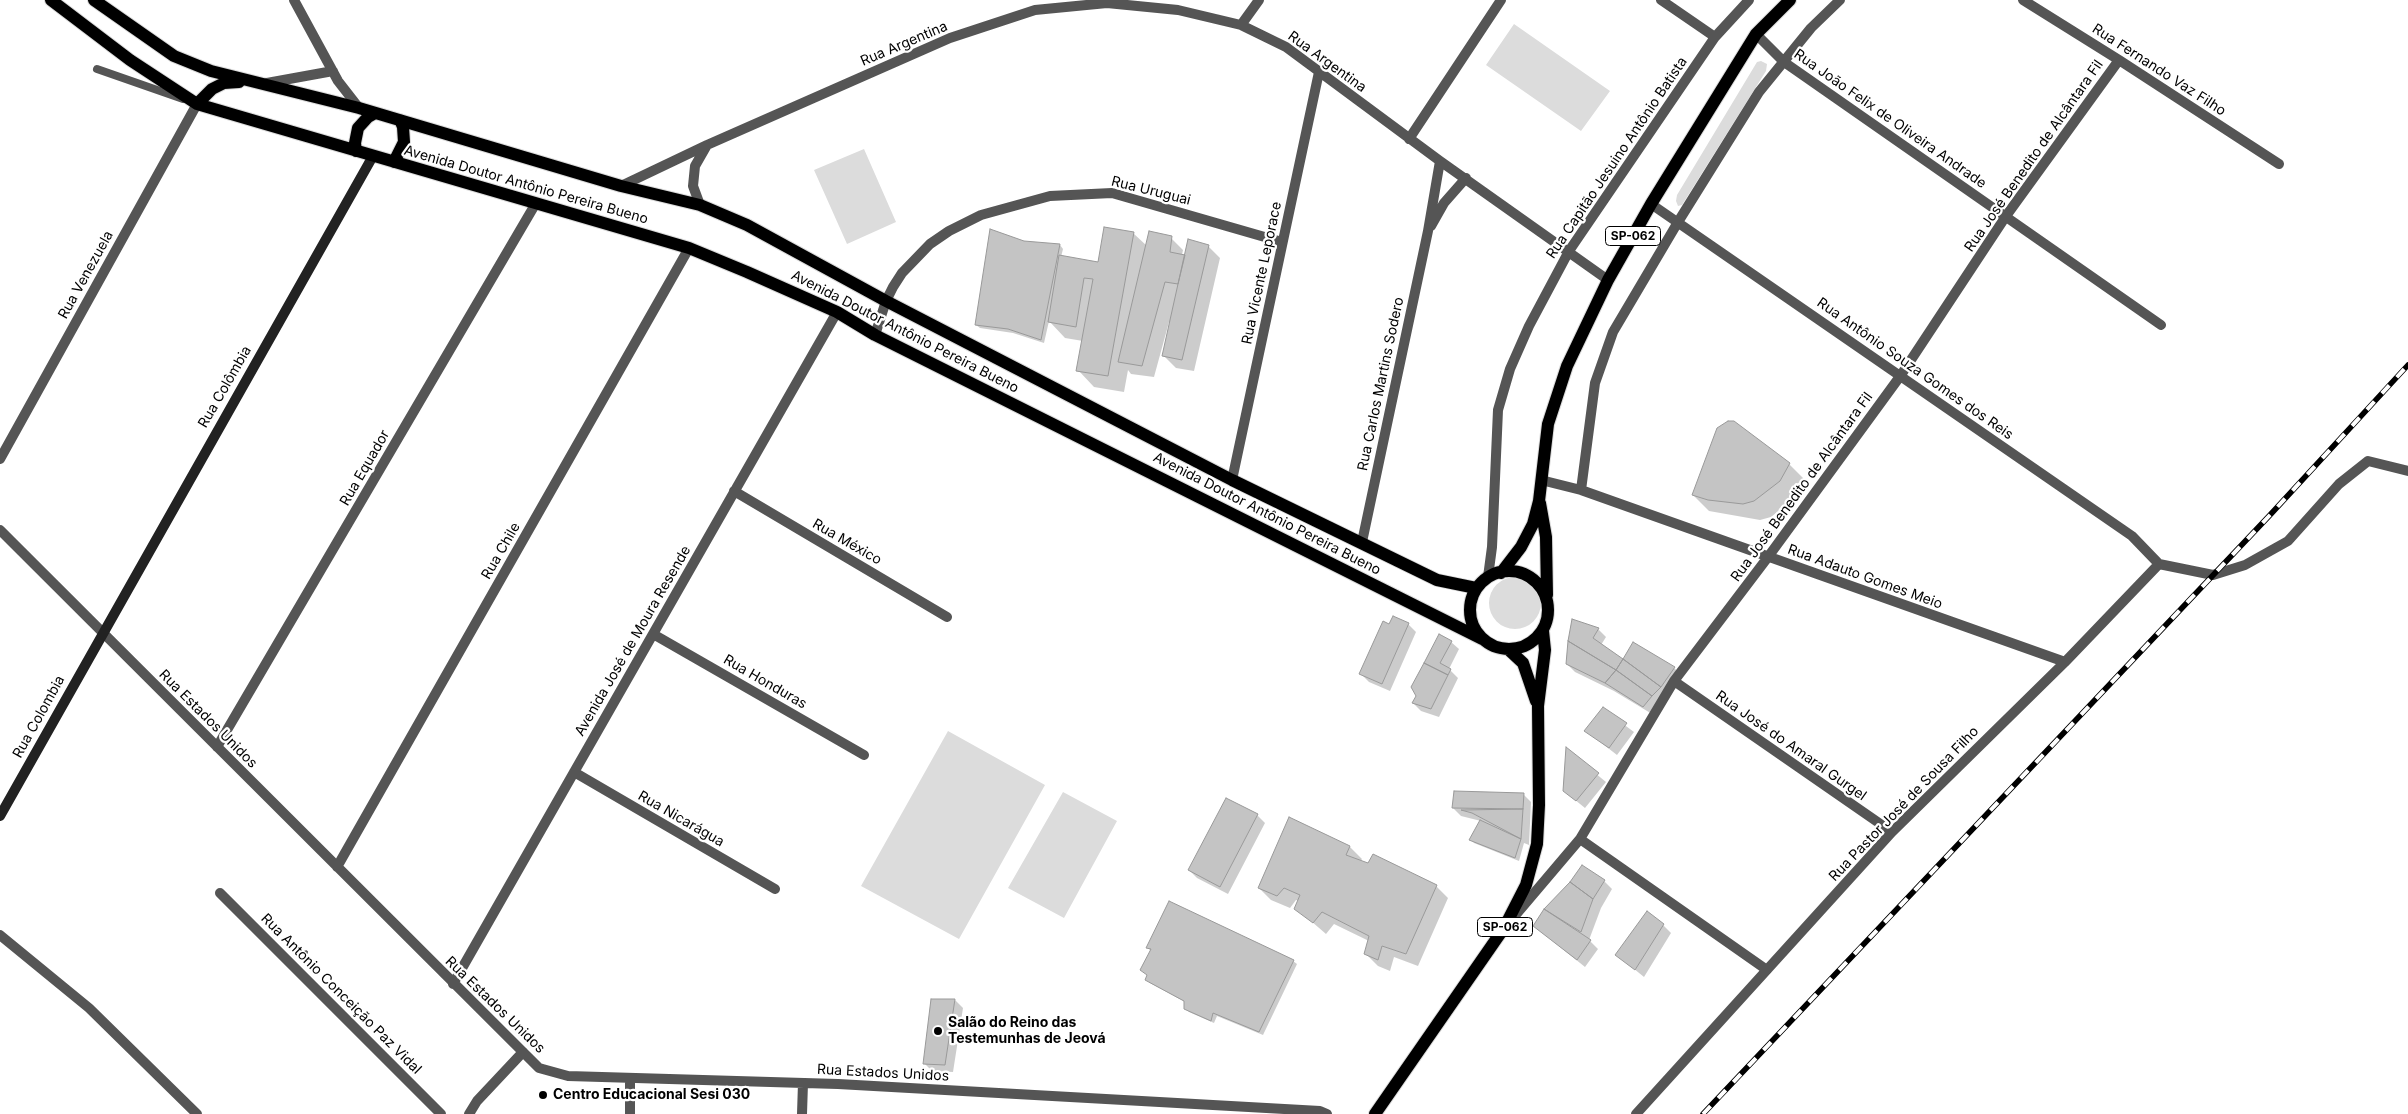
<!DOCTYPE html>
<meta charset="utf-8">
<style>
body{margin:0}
canvas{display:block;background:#fff}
</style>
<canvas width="2408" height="1114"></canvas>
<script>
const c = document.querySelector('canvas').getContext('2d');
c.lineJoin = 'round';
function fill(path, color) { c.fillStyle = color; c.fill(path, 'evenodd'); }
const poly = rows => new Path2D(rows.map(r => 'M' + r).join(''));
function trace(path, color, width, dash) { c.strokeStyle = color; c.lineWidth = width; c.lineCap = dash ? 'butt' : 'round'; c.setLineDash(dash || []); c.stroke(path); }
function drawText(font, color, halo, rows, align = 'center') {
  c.font = font + ' Inter,sans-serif'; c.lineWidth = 4.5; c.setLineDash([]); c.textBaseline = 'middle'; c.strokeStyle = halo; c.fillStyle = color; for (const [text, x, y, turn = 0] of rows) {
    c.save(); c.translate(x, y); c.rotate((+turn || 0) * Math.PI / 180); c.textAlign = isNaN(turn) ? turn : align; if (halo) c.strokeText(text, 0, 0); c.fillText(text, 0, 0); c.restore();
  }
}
fill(poly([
 [1514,24,1610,91,1581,131,1486,65],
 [1761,61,1767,64,1766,71,1682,205,1678,206,1676,201,1677,195,1757,62],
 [864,149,896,222,847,244,814,170],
 '1489 603a26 26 0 1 1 52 0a26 26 0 1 1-52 0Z',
 [948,731,1045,785,959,939,861,886],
 [1063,792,1117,821,1064,918,1008,888]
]), '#dcdcdc');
fill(poly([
 [1133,233,1147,246,1171,238,1183,250,1182,255,1208,246,1220,258,1194,371,1176,368,1164,356,1171,322,1169,322,1154,377,1131,374,1128,370,1124,392,1094,387,1078,370,1083,341,1065,338,1049,321,1044,343,1013,333,980,328,976,325,1024,242,1060,245,1063,249,1061,257,1099,263],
 [1789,464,1805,480,1796,497,1771,517,1760,520,1709,511,1693,495],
 [1573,621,1598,629,1606,637,1601,645,1623,661,1674,668,1682,675,1652,714,1614,691,1575,672,1567,664],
 [1408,624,1416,632,1390,691,1369,682,1361,674,1390,625],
 [1451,642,1459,649,1449,669,1458,678,1439,717,1421,711,1413,703],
 [1603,709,1634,732,1617,755,1586,731],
 [1567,750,1606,782,1585,808,1564,791],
 [1523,794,1531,802,1529,845,1524,843,1519,861,1474,843,1471,839,1481,821,1461,816,1453,808],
 [1257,815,1265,823,1228,894,1197,878,1189,870],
 [1350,847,1362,859,1360,862,1436,886,1448,898,1418,966,1394,957,1390,971,1378,966,1366,954,1369,941,1334,924,1326,934,1296,908,1299,901,1296,900,1290,908,1271,900,1259,888],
 [1604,881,1612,889,1601,908,1589,940,1598,949,1585,967,1534,926,1545,909],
 [1663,925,1671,933,1644,977,1617,955],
 [1147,947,1293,961,1297,964,1263,1035,1217,1016,1214,1023,1189,1012,1185,1008,1185,1002,1150,983,1147,980,1151,951],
 [955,1000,963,1008,953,1072,932,1071,924,1063]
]), '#0003');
const building = poly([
 [1104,227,1134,232,1108,376,1076,371,1093,279,1084,278,1076,327,1048,322,1059,255,1098,262,1104,227],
 [990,229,1024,241,1060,244,1041,340,1008,329,975,325,990,229],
 [1149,231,1172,236,1170,252,1185,255,1178,284,1165,282,1142,366,1118,362,1149,231],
 [1188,239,1209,245,1182,360,1162,356,1188,239],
 [1728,421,1734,421,1790,463,1780,481,1754,501,1743,504,1708,500,1692,495,1717,428,1728,421],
 [1393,616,1409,623,1382,684,1359,674,1383,621,1389,624,1393,616],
 [1572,619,1599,628,1593,638,1623,659,1616,670,1568,641,1572,619],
 [1439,634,1452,641,1440,663,1451,669,1448,675,1424,663,1439,634],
 [1568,641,1616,670,1605,683,1566,664,1568,641],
 [1633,642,1675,667,1661,687,1623,659,1633,642],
 [1623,659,1661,687,1652,696,1616,670,1623,659],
 [1424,663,1448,675,1431,709,1412,703,1416,696,1411,687,1424,663],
 [1616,670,1652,696,1643,707,1605,683,1616,670],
 [1603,707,1627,723,1609,748,1584,731,1603,707],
 [1566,747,1599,773,1576,801,1563,791,1566,747],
 [1454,791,1524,793,1523,809,1452,808,1454,791],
 [1226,798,1258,814,1220,887,1188,870,1226,798],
 [1523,809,1521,839,1472,813,1461,810,1523,809],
 [1289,817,1350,846,1346,855,1368,863,1373,854,1437,885,1406,954,1382,946,1378,960,1364,954,1369,936,1322,912,1313,923,1294,909,1300,895,1284,888,1277,896,1258,888,1289,817],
 [1480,820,1521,839,1515,858,1469,840,1480,820],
 [1582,865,1605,880,1593,899,1570,882,1582,865],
 [1570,882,1593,899,1581,932,1544,909,1570,882],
 [1169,901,1294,960,1259,1032,1213,1013,1211,1021,1184,1009,1184,1001,1145,980,1147,975,1140,970,1151,949,1146,948,1169,901],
 [1544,909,1591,940,1577,960,1533,926,1544,909],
 [1647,911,1664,924,1635,970,1615,955,1647,911],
 [931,999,955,999,945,1065,923,1064,931,999]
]);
fill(building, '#c4c4c4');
trace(building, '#999', 1);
const primary = poly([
 [51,0,130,60,197,104,689,248,747,272,837,312,875,335,1482,639],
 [94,0,174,56,211,71,359,108,621,186,700,205,747,225,886,301,1232,480,1437,580,1476,588],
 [197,104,212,89,224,83,239,82],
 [356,151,355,143,358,128,368,117,375,113],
 [394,162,404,142,403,127,400,120],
 [1540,503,1546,537,1547,595],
 '1470 610a39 39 0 1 1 78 0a39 39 0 1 1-78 0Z',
 [1501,573,1521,547,1533,524,1539,501,1548,424,1567,366,1608,280,1651,204,1756,34,1790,0],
 [1508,649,1523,663,1536,701],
 [1375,1114,1504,928,1526,885,1537,844,1539,805,1538,706,1545,650,1543,631]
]);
trace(primary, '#dbdbdb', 14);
trace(poly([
 [97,69,183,99]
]), '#555', 8);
trace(poly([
 [294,0,338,81,359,108],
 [1661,0,1715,37],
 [2023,0,2119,60,2279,164],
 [1241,25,1259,0],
 [1756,34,1784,62,2161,325],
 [267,83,333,71],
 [1409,139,1501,0],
 [621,186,707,145,950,38,1035,10,1107,3,1178,10,1241,25,1286,47,1440,161,1608,280],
 [1651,204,2132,536,2159,564],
 [700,205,693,186,695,166,707,145],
 [1431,226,1444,203,1466,178],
 [875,335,886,301,893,287,902,273,930,244,949,231,981,215,1050,196,1112,193,1282,242],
 [0,459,197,104],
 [1232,480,1319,72],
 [1541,480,1581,490,2065,662],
 [1581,490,1595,383,1613,332,1678,222,1759,92,1811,28,1840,0],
 [734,491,947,617],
 [0,530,539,1068,568,1076,838,1084,1320,1111,1327,1114],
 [1362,542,1428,231,1440,161],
 [2159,564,2213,575,2245,565,2288,541,2339,484,2368,461,2408,471],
 [1488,577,1492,547,1498,410,1510,369,1529,326,1569,251,1715,37,1749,0],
 [653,634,864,755],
 [1674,681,1892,832],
 [217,747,536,203],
 [574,772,775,889],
 [1580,839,1767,970],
 [337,867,689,248],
 [220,893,441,1114],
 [1513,918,1580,839,1674,681,1768,557,1901,375,2006,216,2119,60],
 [0,935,89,1008,197,1114],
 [453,984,837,312],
 [469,1114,477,1101,523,1052],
 [630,1114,630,1078],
 [802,1114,803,1083],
 [1636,1114,1892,832,2065,662,2159,564]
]), '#555', 10);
trace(poly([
 [0,816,373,156]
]), '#222', 10);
trace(primary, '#000', 12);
const rail = poly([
 [1703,1114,2270,515,2408,365]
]);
trace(rail, '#000', 5.5);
trace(rail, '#fff', 4, [11]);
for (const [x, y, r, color] of [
 [938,1031,5,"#000"],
 [543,1095,5,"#000"]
]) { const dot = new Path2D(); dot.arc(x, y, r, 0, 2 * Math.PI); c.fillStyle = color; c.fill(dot); trace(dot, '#fff', 2); }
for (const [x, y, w] of [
 [1633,236,55],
 [1505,927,55]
]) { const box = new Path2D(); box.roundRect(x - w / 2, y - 9.5, w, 19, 4); c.fillStyle = '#fff'; c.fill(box); trace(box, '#000', 1); }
drawText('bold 12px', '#000', null, [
 ["SP-062",1633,236],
 ["SP-062",1505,927]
]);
drawText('14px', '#000', '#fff', [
 ["Rua Argentina",904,44,-23],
 ["Rua Argentina",1327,62,36],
 ["Rua Fernando Vaz Filho",2159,70,33],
 ["Rua João Felix de Oliveira Andrade",1890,119,35],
 ["Rua José Benedito de Alcântara Fil",2034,156,-55],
 ["Rua Capitão Jesuino Antônio Batista",1617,158,-56],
 ["Avenida Doutor Antônio Pereira Bueno",526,185,16],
 ["Rua Uruguai",1151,191,14],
 ["Rua Vicente Leporace",1262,273,-78],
 ["Rua Venezuela",86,275,-61],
 ["Avenida Doutor Antônio Pereira Bueno",905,332,27],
 ["Rua Antônio Souza Gomes dos Reis",1915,369,35],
 ["Rua Carlos Martins Sodero",1381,384,-78],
 ["Rua Colômbia",225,387,-60],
 ["Rua Equador",365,468,-60],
 ["Rua José Benedito de Alcântara Fil",1802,487,-54],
 ["Avenida Doutor Antônio Pereira Bueno",1267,514,27],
 ["Rua México",847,542,30],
 ["Rua Chile",501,551,-60],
 ["Rua Adauto Gomes Meio",1865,577,20],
 ["Avenida José de Moura Resende",633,641,-60],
 ["Rua Honduras",765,682,30],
 ["Rua Colombia",39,717,-61],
 ["Rua Estados Unidos",208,719,45],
 ["Rua José do Amaral Gurgel",1791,746,35],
 ["Rua Pastor José de Sousa Filho",1904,804,-46],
 ["Rua Nicarágua",681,819,30],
 ["Rua Antônio Conceição Paz Vidal",341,994,45],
 ["Rua Estados Unidos",495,1005,44],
 ["Rua Estados Unidos",883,1073,3]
]);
drawText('bold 14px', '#000', '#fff', [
 ["Salão do Reino das",948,1023],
 ["Testemunhas de Jeová",948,1039],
 ["Centro Educacional Sesi 030",553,1095]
], 'left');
</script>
